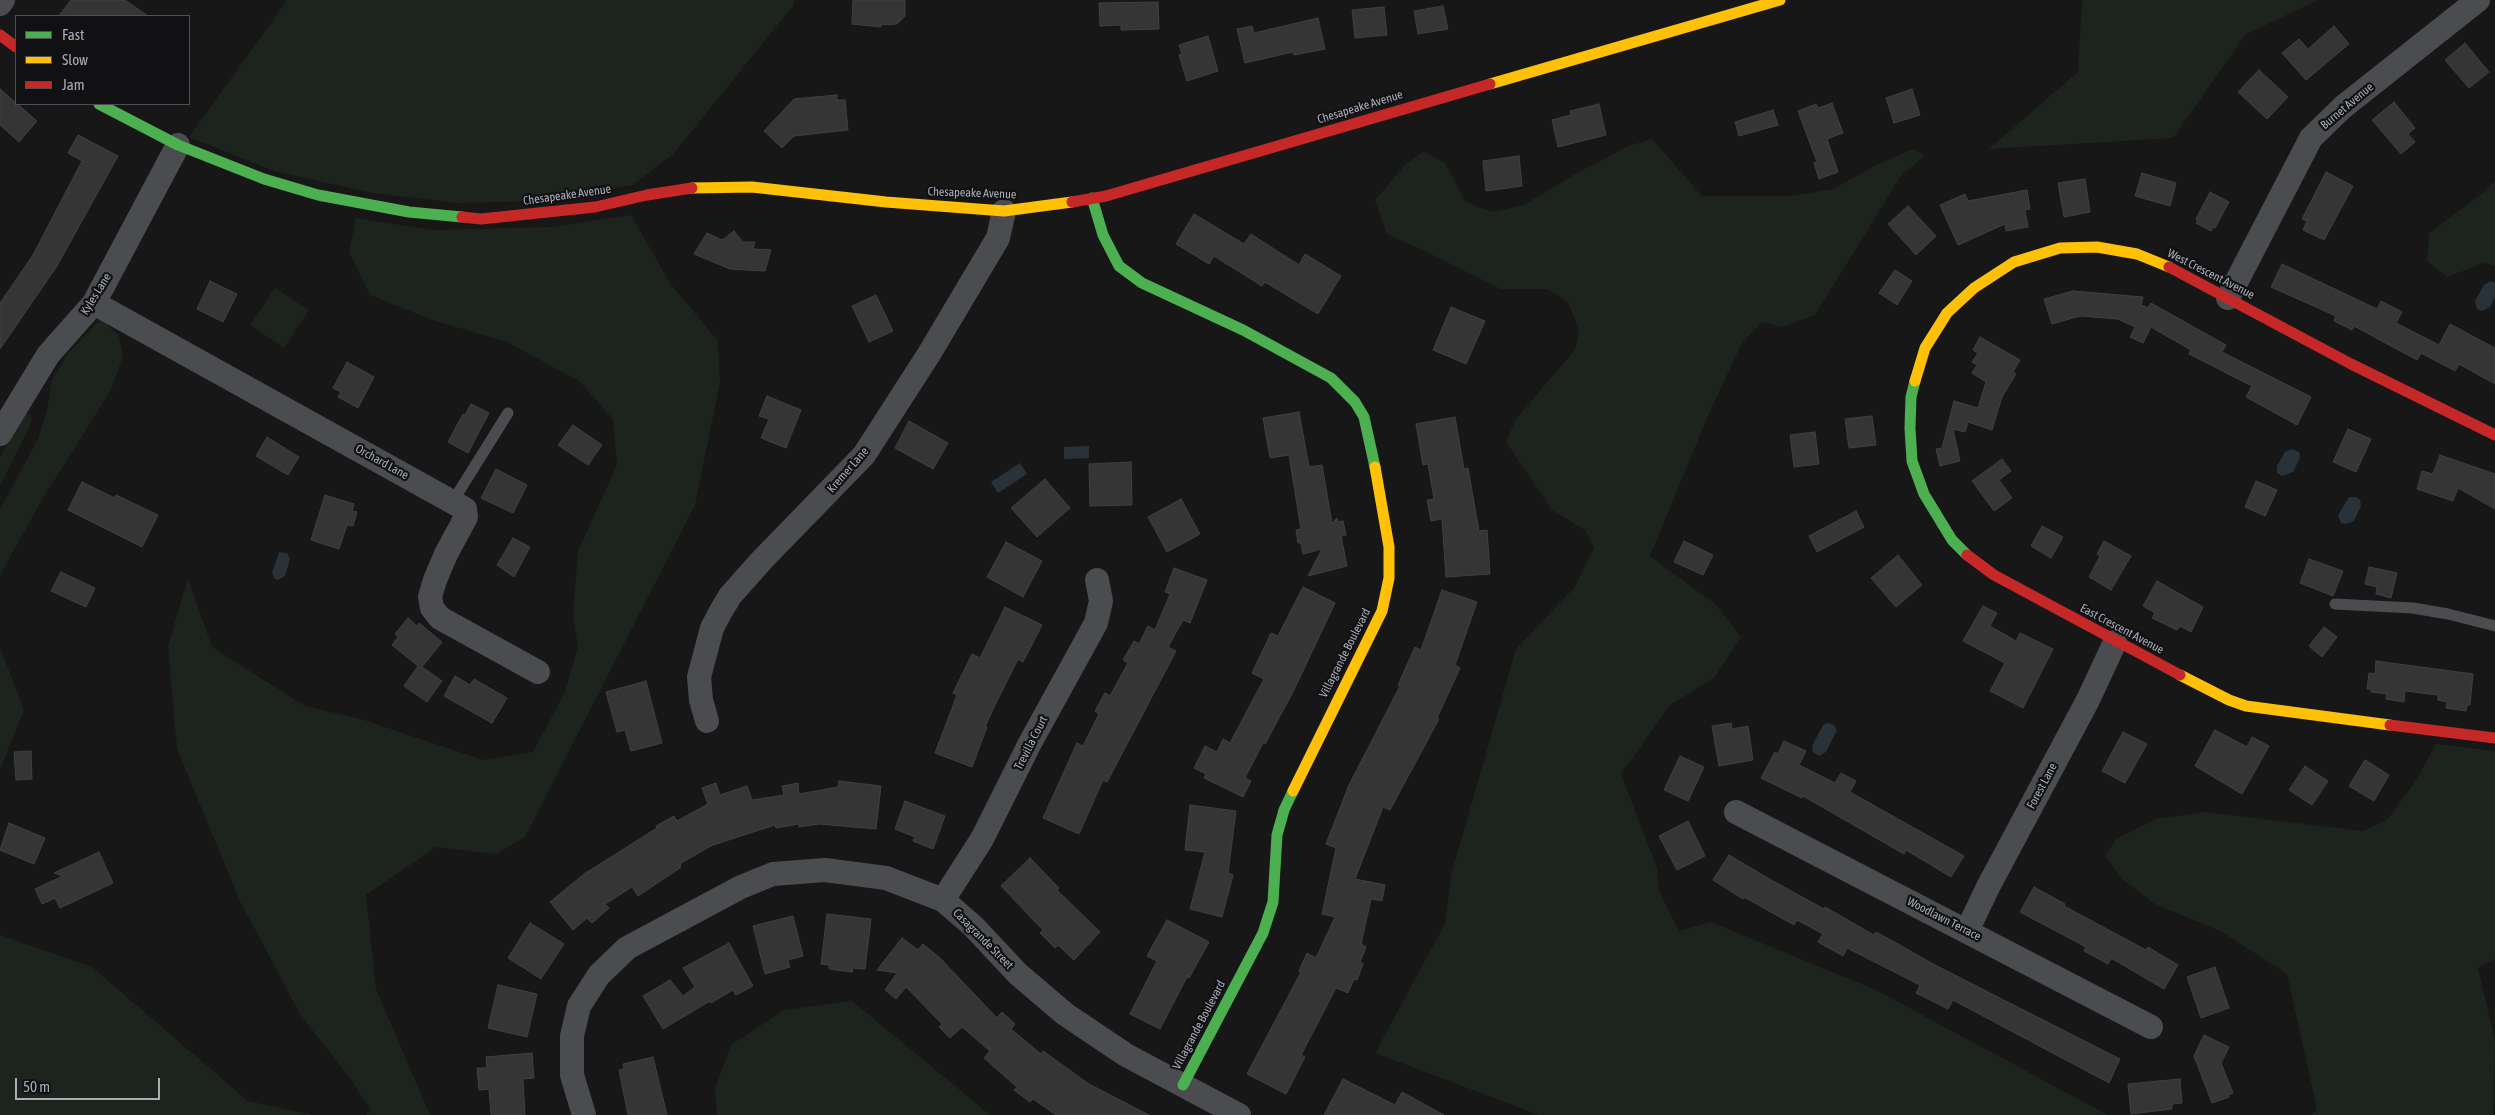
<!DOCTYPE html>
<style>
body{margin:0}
#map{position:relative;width:2495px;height:1115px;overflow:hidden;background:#171717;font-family:"Asap Condensed",sans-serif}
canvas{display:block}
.legend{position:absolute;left:15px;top:15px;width:175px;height:90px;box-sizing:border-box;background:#111113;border:1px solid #4d4f55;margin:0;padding:6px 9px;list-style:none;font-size:15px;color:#a8adb8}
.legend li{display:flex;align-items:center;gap:10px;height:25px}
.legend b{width:25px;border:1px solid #4d4f55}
.scale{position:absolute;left:15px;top:1078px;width:145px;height:22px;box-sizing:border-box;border:2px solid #a8adb8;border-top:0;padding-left:6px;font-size:15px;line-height:18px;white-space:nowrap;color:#a8adb8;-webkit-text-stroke:4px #111113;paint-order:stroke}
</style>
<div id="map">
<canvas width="2495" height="1115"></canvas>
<ul class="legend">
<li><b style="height:6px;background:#4caf50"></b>Fast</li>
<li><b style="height:6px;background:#ffc107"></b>Slow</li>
<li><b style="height:6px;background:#c62828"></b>Jam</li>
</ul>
<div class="scale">50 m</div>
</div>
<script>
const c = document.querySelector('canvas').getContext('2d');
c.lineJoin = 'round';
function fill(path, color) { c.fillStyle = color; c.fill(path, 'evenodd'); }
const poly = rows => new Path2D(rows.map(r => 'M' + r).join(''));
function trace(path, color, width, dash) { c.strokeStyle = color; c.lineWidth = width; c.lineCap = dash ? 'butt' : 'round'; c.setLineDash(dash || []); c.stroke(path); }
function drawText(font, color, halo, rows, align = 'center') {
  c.font = font + ' "Asap Condensed",sans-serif'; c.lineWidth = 4.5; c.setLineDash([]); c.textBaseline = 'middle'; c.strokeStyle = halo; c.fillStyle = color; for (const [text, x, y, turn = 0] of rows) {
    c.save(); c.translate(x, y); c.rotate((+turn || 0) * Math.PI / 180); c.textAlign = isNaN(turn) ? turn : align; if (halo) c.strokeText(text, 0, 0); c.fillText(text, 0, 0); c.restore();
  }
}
fill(poly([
 [285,0,794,0,793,6,673,154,633,185,546,201,457,203,373,193,274,171,189,137,286,2],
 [2082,0,2318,0,2245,35,2173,138,1989,149,2078,72],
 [1652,139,1702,196,1792,196,1833,189,1876,165,1913,149,1925,156,1902,174,1815,315,1782,327,1762,322,1742,343,1710,411,1650,556,1715,604,1741,637,1714,678,1670,705,1621,774,1657,868,1659,891,1679,931,1711,922,1876,990,2108,1115,1539,1115,1375,1053,1445,924,1451,875,1516,649,1575,587,1594,547,1585,530,1552,510,1506,442,1516,419,1575,350,1579,330,1568,302,1547,289,1501,289,1427,252,1387,234,1375,200,1405,165,1424,151,1445,163,1466,202,1492,212,1524,205,1572,176,1628,146],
 [2495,180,2495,266,2484,263,2447,277,2427,261,2429,233,2482,194],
 [631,215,670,283,718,341,720,382,695,505,525,837,496,854,436,847,366,895,376,989,430,1115,366,1115,371,1110,349,1077,300,1014,240,901,177,749,168,646,188,578,212,647,305,706,361,719,483,760,533,752,565,692,578,646,573,616,578,551,617,465,613,419,579,381,507,342,432,320,370,295,349,252,356,218,432,230,551,227],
 [275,288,309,310,284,348,250,325],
 [101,319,119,336,123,356,111,390,43,498,0,575,0,509,38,439,47,411,52,380,69,352],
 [25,415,31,415,32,421,0,486,0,457],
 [0,647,24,710,0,770],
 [2436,744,2495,751,2495,959,2478,968,2495,1041,2493,1115,2312,1115,2317,1109,2287,974,2222,932,2155,904,2123,880,2105,856,2116,839,2156,819,2206,812,2362,831,2387,820,2415,782],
 [0,935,92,967,248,1101,313,1115,0,1115],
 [852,1001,989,1114,989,1115,717,1115,715,1089,731,1045,784,1010]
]), '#1d241e');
fill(poly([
 [2491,281,2495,283,2495,297,2490,307,2482,311,2477,309,2475,301,2484,285],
 [1089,446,1089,458,1064,459,1064,447],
 [2292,449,2299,452,2300,458,2293,472,2282,476,2277,473,2277,466,2285,452],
 [1020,463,1027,474,998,493,991,482],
 [2349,497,2356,497,2360,500,2361,506,2354,521,2345,524,2341,523,2338,515],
 [279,552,287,553,290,559,285,576,278,580,275,579,272,573],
 [1828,723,1834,725,1837,730,1826,752,1819,756,1813,752,1812,746,1823,725]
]), '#2a3239');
const building = poly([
 [71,0,125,0,148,16,59,16,71,0],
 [853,0,905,0,905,16,897,24,880,25,881,27,852,24,853,0],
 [1158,2,1159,29,1121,30,1121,25,1100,26,1099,3,1158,2],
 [1443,6,1448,29,1418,34,1414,11,1443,6],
 [1384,7,1387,35,1355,38,1352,10,1384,7],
 [1318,18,1325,49,1294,55,1293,52,1245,63,1237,29,1252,26,1254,33,1318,18],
 [2334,26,2349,44,2306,80,2282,53,2299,39,2308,49,2334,26],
 [1208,36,1218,71,1187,81,1179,55,1182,54,1179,45,1208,36],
 [2465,43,2489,72,2469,88,2445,60,2465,43],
 [2259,70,2288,97,2267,119,2238,92,2259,70],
 [0,89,37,121,19,142,0,125,0,89],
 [1912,89,1920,115,1894,123,1886,98,1912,89],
 [837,95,837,100,845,100,848,130,794,136,782,148,764,131,794,99,837,95],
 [2394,102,2415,128,2408,134,2415,142,2401,154,2372,120,2394,102],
 [1832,103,1843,133,1827,139,1838,172,1819,179,1814,163,1817,162,1798,111,1816,104,1818,108,1832,103],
 [1599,104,1606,135,1558,147,1552,120,1571,115,1570,111,1599,104],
 [1773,110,1778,125,1739,136,1735,122,1773,110],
 [78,135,118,156,57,266,0,349,0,303,33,255,82,161,68,153,78,135],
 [1519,156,1522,186,1486,191,1483,161,1519,156],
 [2326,172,2353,186,2324,240,2303,230,2307,221,2302,219,2326,172],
 [2142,173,2176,183,2170,206,2135,196,2142,173],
 [2085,179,2090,212,2064,217,2058,183,2085,179],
 [2027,190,2030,209,2025,210,2028,227,2006,231,2005,224,1958,245,1940,205,1965,194,1968,201,2027,190],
 [2210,192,2229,202,2215,228,2213,227,2211,231,2196,223,2198,220,2196,219,2210,192],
 [1908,206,1936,236,1916,255,1888,224,1908,206],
 [1194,214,1244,244,1251,234,1299,265,1305,254,1341,276,1318,314,1265,282,1262,286,1214,256,1209,264,1176,244,1194,214],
 [734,231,743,242,755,242,753,249,771,250,765,271,730,269,694,254,707,233,722,240,734,231],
 [2282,264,2377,309,2381,301,2402,312,2396,323,2439,345,2450,324,2495,348,2495,384,2459,364,2455,371,2421,353,2417,360,2354,326,2352,330,2334,321,2336,316,2271,287,2282,264],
 [1895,270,1912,281,1897,305,1879,293,1895,270],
 [210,281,237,294,223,322,197,309,210,281],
 [2073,291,2143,297,2141,305,2148,308,2151,303,2226,345,2222,352,2311,397,2297,425,2246,397,2252,386,2189,354,2191,350,2151,327,2143,343,2130,337,2135,327,2118,319,2080,316,2052,324,2044,299,2073,291],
 [876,295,893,331,869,342,852,306,876,295],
 [1451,307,1485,321,1466,364,1433,350,1451,307],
 [1980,337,2020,360,2013,372,2016,374,2002,397,1992,430,1968,422,1965,432,1953,429,1960,461,1940,466,1936,449,1942,448,1954,401,1978,408,1986,382,1972,373,1977,365,1972,362,1978,353,1973,350,1980,337],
 [347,362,374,377,358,408,338,397,341,392,333,388,347,362],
 [767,396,801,410,786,448,761,438,769,419,759,416,767,396],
 [471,404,489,413,468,453,448,442,463,414,465,415,471,404],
 [1299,412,1309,467,1322,465,1332,523,1337,518,1338,522,1343,521,1346,535,1341,536,1347,566,1308,576,1322,549,1303,554,1301,543,1298,543,1296,530,1301,529,1289,455,1270,458,1263,418,1299,412],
 [1872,416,1876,445,1849,448,1845,419,1872,416],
 [1455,417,1464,469,1468,468,1479,531,1487,530,1490,574,1446,577,1442,519,1431,521,1427,500,1434,499,1428,464,1423,465,1416,424,1455,417],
 [909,421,948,443,933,469,895,448,909,421],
 [573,425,602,445,588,465,558,445,573,425],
 [2348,429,2371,439,2356,472,2333,462,2348,429],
 [1815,432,1819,464,1794,467,1790,435,1815,432],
 [267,437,299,457,288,475,256,456,267,437],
 [2440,455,2495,474,2495,509,2458,488,2453,501,2417,489,2422,471,2433,474,2440,455],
 [2002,459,2011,471,1999,480,2012,498,1994,511,1972,481,2002,459],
 [1131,462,1132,505,1090,506,1089,464,1131,462],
 [496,469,527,485,513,513,481,498,496,469],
 [1045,479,1070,508,1037,537,1011,508,1045,479],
 [2256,481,2277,490,2265,516,2245,507,2256,481],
 [82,482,115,498,116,495,158,515,142,547,68,510,82,482],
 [325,495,354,504,352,511,357,512,353,526,347,525,339,549,311,540,325,495],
 [1181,499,1200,534,1167,552,1148,517,1181,499],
 [1856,511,1864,527,1817,552,1809,536,1856,511],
 [2042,526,2063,537,2051,558,2031,546,2042,526],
 [513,538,530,547,514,577,497,565,513,538],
 [1684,541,1713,555,1703,575,1674,562,1684,541],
 [2104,541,2131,556,2111,590,2089,577,2100,556,2097,554,2104,541],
 [1006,542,1042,561,1023,597,987,577,1006,542],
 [1898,555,1922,585,1896,607,1871,578,1898,555],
 [2309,559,2343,571,2333,596,2300,583,2309,559],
 [2369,567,2397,573,2391,598,2376,594,2377,587,2365,584,2369,567],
 [1174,568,1207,580,1190,623,1183,620,1168,647,1176,651,1107,782,1103,780,1079,834,1043,818,1077,743,1083,746,1099,714,1095,711,1105,693,1110,696,1128,663,1123,660,1134,641,1139,644,1148,626,1155,630,1170,594,1165,592,1174,568],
 [61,572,95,588,86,607,51,591,61,572],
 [2157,581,2203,607,2191,632,2180,626,2177,630,2152,618,2155,613,2143,606,2157,581],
 [1303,587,1335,603,1293,692,1265,744,1263,743,1245,778,1251,781,1243,797,1204,778,1206,774,1194,768,1205,746,1217,752,1223,739,1230,743,1264,679,1252,673,1271,633,1278,636,1303,587],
 [1442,590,1477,602,1455,665,1460,668,1437,718,1439,719,1390,810,1383,807,1355,879,1385,885,1382,901,1371,899,1361,944,1366,947,1360,962,1363,964,1357,980,1354,979,1348,993,1336,988,1301,1055,1305,1057,1286,1094,1247,1074,1301,972,1299,971,1307,953,1316,958,1335,917,1322,914,1336,848,1326,844,1349,785,1400,686,1398,685,1415,647,1421,650,1442,590],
 [1983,606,1997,613,1990,626,2016,641,2020,633,2053,649,2023,708,1990,691,2005,663,1963,641,1983,606],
 [1005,607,1042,625,1023,662,1018,659,995,705,985,727,987,727,972,767,935,753,957,695,953,693,972,654,980,658,1005,607],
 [408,618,417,626,419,623,442,642,422,667,442,681,427,702,404,686,418,666,392,645,398,637,395,634,408,618],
 [2324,627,2337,637,2322,657,2309,646,2324,627],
 [2376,661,2473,674,2470,705,2467,705,2466,711,2446,708,2447,702,2438,700,2438,695,2405,691,2404,702,2386,699,2387,694,2371,692,2371,689,2367,689,2369,673,2375,674,2376,661],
 [455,676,470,685,474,679,507,698,492,723,444,696,455,676],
 [646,681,662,743,631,751,625,730,617,732,606,692,646,681],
 [1731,723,1732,729,1748,726,1753,760,1719,766,1712,726,1731,723],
 [2215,730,2247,747,2252,737,2269,746,2242,794,2195,766,2215,730],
 [2123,732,2147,744,2125,783,2102,771,2123,732],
 [1784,741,1806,751,1799,765,1835,783,1841,773,1856,781,1850,792,1964,856,1951,877,1906,850,1904,854,1803,796,1802,798,1761,778,1775,752,1778,754,1784,741],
 [31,751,32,779,16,780,14,752,31,751],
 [1680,756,1704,767,1688,801,1664,790,1680,756],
 [2365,760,2389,775,2374,801,2349,786,2365,760],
 [2305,766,2328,781,2312,805,2289,790,2305,766],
 [839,781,881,786,876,829,819,824,799,827,799,824,776,828,775,825,713,845,681,863,680,868,638,896,632,887,605,904,609,908,592,923,587,918,573,930,550,902,584,874,657,828,656,826,674,816,677,821,708,804,702,788,716,783,720,795,747,786,752,800,784,795,782,786,798,783,799,794,838,787,839,781],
 [905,801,945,816,933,849,913,841,915,837,895,829,905,801],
 [1190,805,1236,811,1228,873,1233,875,1222,917,1190,909,1205,852,1185,850,1190,805],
 [1688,821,1705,856,1677,870,1659,836,1688,821],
 [9,823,45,838,34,864,0,850,9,823],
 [99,852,113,883,60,908,55,898,42,904,35,889,63,876,54,873,99,852],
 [1729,855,1773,881,1824,909,1825,907,1874,935,1876,932,1891,940,1935,965,2120,1059,2109,1083,1953,1000,1948,1009,1916,993,1920,985,1847,948,1843,956,1818,942,1823,934,1797,920,1794,925,1744,897,1743,899,1713,880,1729,855],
 [1030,858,1059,888,1057,890,1100,932,1074,960,1058,945,1055,948,1040,933,1043,930,1001,886,1030,858],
 [2034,887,2065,904,2064,906,2146,950,2148,947,2178,965,2164,989,2111,958,2108,964,2084,951,2086,947,2020,912,2034,887],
 [827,914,871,919,865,969,853,968,852,972,829,969,829,965,821,964,827,914],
 [793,916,803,956,788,960,790,967,765,974,753,926,793,916],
 [1167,920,1209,942,1189,978,1187,977,1160,1029,1130,1014,1157,961,1147,956,1167,920],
 [530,923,564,944,541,979,508,958,530,923],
 [902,938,918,950,923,944,940,958,997,1018,1002,1012,1015,1024,1011,1029,1041,1054,1043,1051,1089,1084,1149,1115,1056,1115,1033,1099,1030,1102,1014,1090,1017,1087,984,1058,990,1051,962,1027,950,1038,939,1027,942,1024,906,987,896,999,885,990,897,973,877,970,902,938],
 [729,943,753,986,736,995,733,990,711,1003,710,1001,663,1029,643,996,670,980,683,996,695,987,683,968,729,943],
 [2215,967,2229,1008,2201,1018,2187,977,2215,967],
 [498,985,537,994,527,1037,488,1028,498,985],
 [2204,1035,2229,1047,2221,1063,2233,1093,2228,1095,2229,1097,2212,1103,2194,1056,2204,1035],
 [532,1053,534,1078,523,1079,525,1115,491,1115,489,1089,479,1090,477,1068,487,1068,486,1057,532,1053],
 [653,1057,667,1115,628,1115,619,1070,624,1069,623,1064,653,1057],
 [1343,1079,1395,1105,1402,1092,1444,1115,1324,1115,1343,1079],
 [2180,1079,2182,1103,2172,1104,2172,1109,2131,1114,2128,1084,2180,1079]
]);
fill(building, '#353536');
trace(building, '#3f4043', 1);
trace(poly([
 [453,501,508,413],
 [2335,604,2413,608,2448,614,2495,626]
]), '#4b4c50', 11);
trace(poly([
 [0,4,3,0],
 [2228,298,2311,138,2343,107,2478,0],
 [94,303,465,509,466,517,446,554,435,580,430,597,432,608,440,618,538,672],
 [0,434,48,355,94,303,178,145],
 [707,721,701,700,699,677,712,628,721,611,730,596,761,561,864,455,929,354,998,238,1004,211],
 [1736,812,2151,1027],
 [943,900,982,839,1030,743,1096,623,1101,601,1097,580],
 [1967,931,1988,887,2088,700,2115,642],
 [584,1115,572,1075,572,1036,579,1006,599,975,627,948,741,887,773,874,825,870,886,878,943,900,973,926,1018,974,1065,1014,1126,1055,1239,1115]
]), '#4b4c50', 24);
trace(poly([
 [99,104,178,145,264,179,318,195,409,212,462,217],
 [1092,198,1103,235,1119,266,1142,283,1243,330,1331,378,1355,402,1364,417,1375,467],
 [1915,381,1911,397,1910,428,1912,461,1924,494,1952,540,1967,555],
 [1183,1085,1263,933,1273,902,1277,835,1284,810,1293,791]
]), '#4caf50', 11);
trace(poly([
 [1490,84,1780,0],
 [692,188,752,187,886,202,1004,211,1072,202],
 [1915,381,1925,348,1947,313,1974,288,2014,262,2060,248,2097,247,2137,254,2169,267],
 [2180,675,2229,700,2246,706,2390,725],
 [1293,791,1382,611,1389,578,1389,547,1375,467]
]), '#ffc107', 11);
trace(poly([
 [0,35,16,47],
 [1072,202,1106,196,1490,84],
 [462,217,481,219,595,207,647,195,692,188],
 [2169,267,2351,364,2495,435],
 [1967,555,1994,575,2180,675],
 [2390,725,2495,738]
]), '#c62828', 11);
drawText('12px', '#a8adb8', '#111113', [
 ["Burnet Avenue",2347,106,-40],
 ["Chesapeake Avenue",1360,107,-17],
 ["Chesapeake Avenue",972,193,2],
 ["Chesapeake Avenue",567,195,-8],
 ["West Crescent Avenue",2211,274,27],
 ["Kyles Lane",96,294,-58],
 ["Orchard Lane",382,462,29],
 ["Kremer Lane",848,470,-49],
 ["East Crescent Avenue",2122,629,28],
 ["Villagrande Boulevard",1345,653,-63],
 ["Trevilla Court",1031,743,-63],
 ["Forest Lane",2042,786,-62],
 ["Woodlawn Terrace",1944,919,27],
 ["Casagrande Street",983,939,45],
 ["Villagrande Boulevard",1199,1025,-62]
]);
</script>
